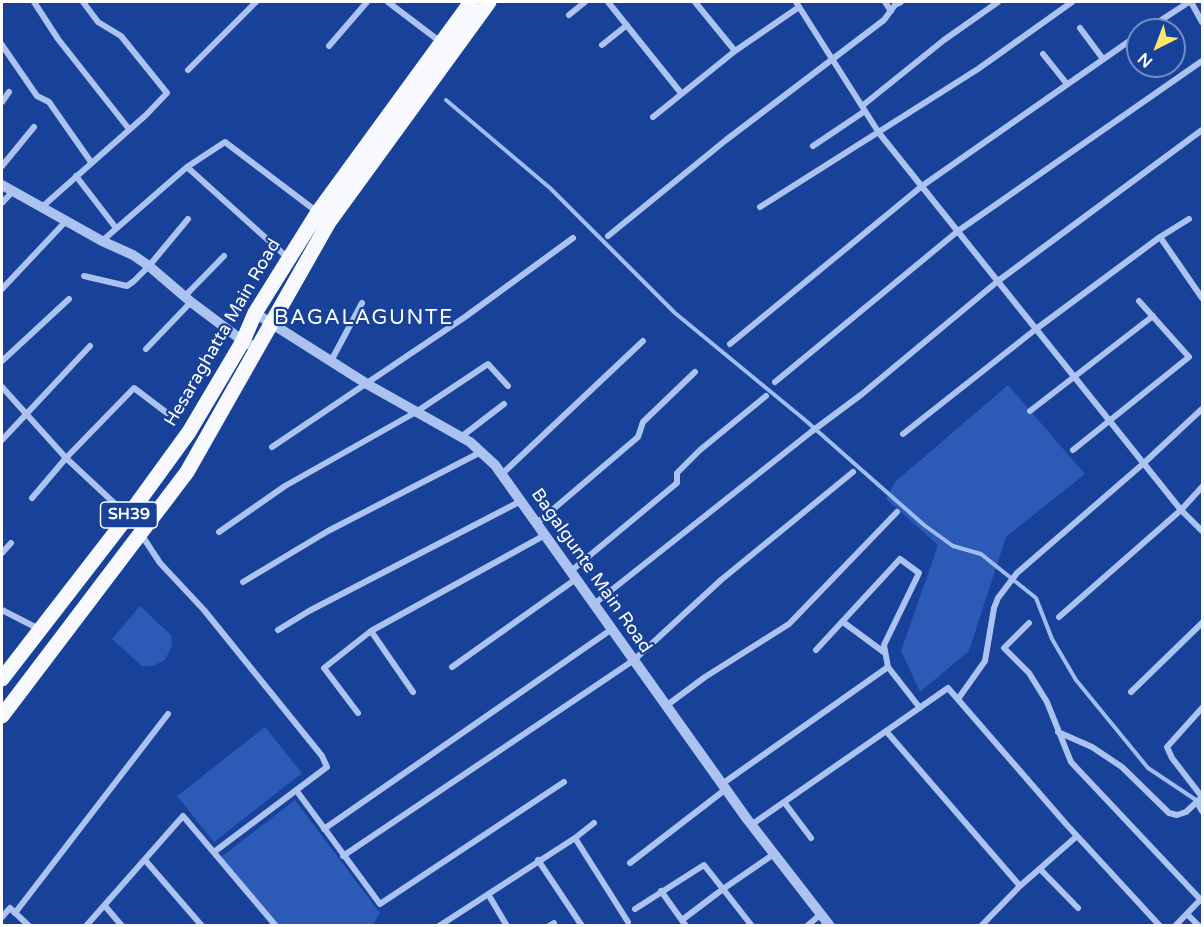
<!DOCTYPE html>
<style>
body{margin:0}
#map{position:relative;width:1204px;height:927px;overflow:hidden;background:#184199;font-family:"Varela Round",sans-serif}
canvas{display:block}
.frame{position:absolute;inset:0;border:3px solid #fff;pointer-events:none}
.north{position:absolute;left:1126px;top:18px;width:60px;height:60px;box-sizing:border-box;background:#184199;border:2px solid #748dc2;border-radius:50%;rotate:222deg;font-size:16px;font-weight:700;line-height:24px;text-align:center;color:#fff}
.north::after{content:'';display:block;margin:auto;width:21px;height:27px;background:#ffe66d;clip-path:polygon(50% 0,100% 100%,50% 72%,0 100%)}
</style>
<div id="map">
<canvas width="1204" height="927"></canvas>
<div class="frame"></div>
<div class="north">N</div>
</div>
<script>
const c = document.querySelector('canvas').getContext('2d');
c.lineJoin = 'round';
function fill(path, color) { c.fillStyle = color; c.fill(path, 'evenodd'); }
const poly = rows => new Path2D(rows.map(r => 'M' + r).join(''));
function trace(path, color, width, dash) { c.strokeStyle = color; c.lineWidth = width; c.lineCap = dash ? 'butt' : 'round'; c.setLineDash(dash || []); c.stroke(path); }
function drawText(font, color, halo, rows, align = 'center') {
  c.font = font + ' "Varela Round",sans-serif'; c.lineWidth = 4.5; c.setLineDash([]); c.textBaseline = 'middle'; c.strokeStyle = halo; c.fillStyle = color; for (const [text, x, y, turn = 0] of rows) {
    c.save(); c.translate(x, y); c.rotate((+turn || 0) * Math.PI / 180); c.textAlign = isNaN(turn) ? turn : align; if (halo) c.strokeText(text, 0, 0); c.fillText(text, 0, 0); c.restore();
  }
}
fill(poly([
 [1008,385,1085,474,1006,537,969,651,920,692,901,651,938,545,886,499,896,481],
 [140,606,171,635,172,645,165,660,153,666,142,666,112,639],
 [265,727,302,773,214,842,177,796],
 [295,800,380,913,373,925,279,925,221,857]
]), '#2b5ab7');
trace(poly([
 [446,100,550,188,675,313,805,420,924,525,953,546,981,554,1036,598,1052,639,1076,680,1148,768,1202,804]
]), '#9fbcf4', 4);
trace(poly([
 [34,2,58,39,129,129],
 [388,2,442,43],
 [608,2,681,93],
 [695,2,735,51],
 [796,2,879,133,1181,510,1202,531],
 [885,2,891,11],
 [1191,2,1202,22],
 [569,15,585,2],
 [1080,28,1103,59],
 [1146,30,1189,2],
 [2,45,37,96,49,102,91,162],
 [602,45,627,25],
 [329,46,367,2],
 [1043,54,1067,84],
 [188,70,256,2],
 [2,102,9,92],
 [862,106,944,40,998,2],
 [653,117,735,51,799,7],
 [813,146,865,111],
 [2,166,34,127],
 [187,167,288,258],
 [76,176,116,228],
 [2,203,13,191],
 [42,207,146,115,167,93,121,36,98,22,83,2],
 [760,207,978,69,1072,2],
 [608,236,726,140,884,20,895,5,901,2],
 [1160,237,1189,219],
 [102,241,187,167,225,142,316,211],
 [84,276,127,286,134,281,149,266,188,219],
 [2,289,66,221],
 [185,296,224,256],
 [730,344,922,186,1138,35],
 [146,349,191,302],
 [2,361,69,299],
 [331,361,362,303],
 [775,382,958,231,1202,61],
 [2,387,66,458,128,516],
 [1030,411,1153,316],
 [903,434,1036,329,1160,237,1202,298],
 [461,437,504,404],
 [2,440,90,346],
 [272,447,465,317,573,238],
 [1073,450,1189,357,1139,301],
 [502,474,643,341],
 [32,498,66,458,134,388,167,413],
 [537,523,638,437,643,422,695,372],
 [219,532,285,486,416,412,488,364,508,386],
 [141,534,160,563,204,610,322,756,327,767,214,852],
 [2,553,11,543],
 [571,571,677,483,677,473,700,450,766,396],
 [243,582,328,531,481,452],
 [594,604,811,432,862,394,998,281,1202,130],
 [2,610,39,629],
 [1059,617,1181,510,1202,487],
 [843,622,885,653],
 [1029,623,1004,648,1029,673,1047,702,1071,762,1201,900],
 [278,630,309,611,521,501],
 [816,650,900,559,919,573,884,645,888,667],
 [452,667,576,579],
 [413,692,371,631,545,535],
 [1131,692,1202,623],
 [958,699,985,661,994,608,998,598,1017,573,1144,463,1202,409],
 [666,706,705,677,789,624,897,512],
 [358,713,324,668,371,631],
 [886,731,1020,886],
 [1058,732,1092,747,1122,767,1169,813,1177,815,1186,812,1202,797],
 [722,784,888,667,920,708],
 [296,790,380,904,564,782],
 [1202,797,1172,758,1167,747,1202,708],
 [784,802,811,838],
 [1197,802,1202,811],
 [751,825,948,688,1066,824,1160,926],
 [324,829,612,629],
 [575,838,628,922],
 [343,856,634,660,721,580,853,472],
 [145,860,202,926],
 [538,860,582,926],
 [630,863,726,789],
 [1040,869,1078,908],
 [661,891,686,926],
 [488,894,507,926],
 [105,906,122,926],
 [635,909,704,865,723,889,774,854],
 [15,913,168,714],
 [1187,914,1199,926],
 [2,917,10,908,29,926],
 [682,920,723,889,752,926],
 [86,926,183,816,276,926],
 [439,926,575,838,594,823],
 [549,926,554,923],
 [807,926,821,914],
 [981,926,1020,886,1077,836],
 [1175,926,1202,898]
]), '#acc3f2', 6);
trace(poly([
 [2,185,102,241,133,255,149,266,191,302,243,341,258,349],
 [255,313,367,384,470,442,495,465,747,819,830,926]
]), '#acc3f2', 10);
trace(poly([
 [2,679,128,516,189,432,243,341,255,313,318,212,471,2],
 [2,716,187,472,329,222,489,2]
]), '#f7f9ff', 15);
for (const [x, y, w] of [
 [129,515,57]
]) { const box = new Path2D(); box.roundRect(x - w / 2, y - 13, w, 26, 4.5); c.fillStyle = '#184199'; c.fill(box); trace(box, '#fff', 1.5); }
drawText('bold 16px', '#fff', null, [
 ["SH39",129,515]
]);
drawText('18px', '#fff', '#184199', [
 ["Hesaraghatta Main Road",223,333,-60],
 ["Bagalgunte Main Road",591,571,55]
]);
c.letterSpacing = '1.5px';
drawText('21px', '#fff', '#184199', [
 ["BAGALAGUNTE",364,318]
]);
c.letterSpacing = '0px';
</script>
